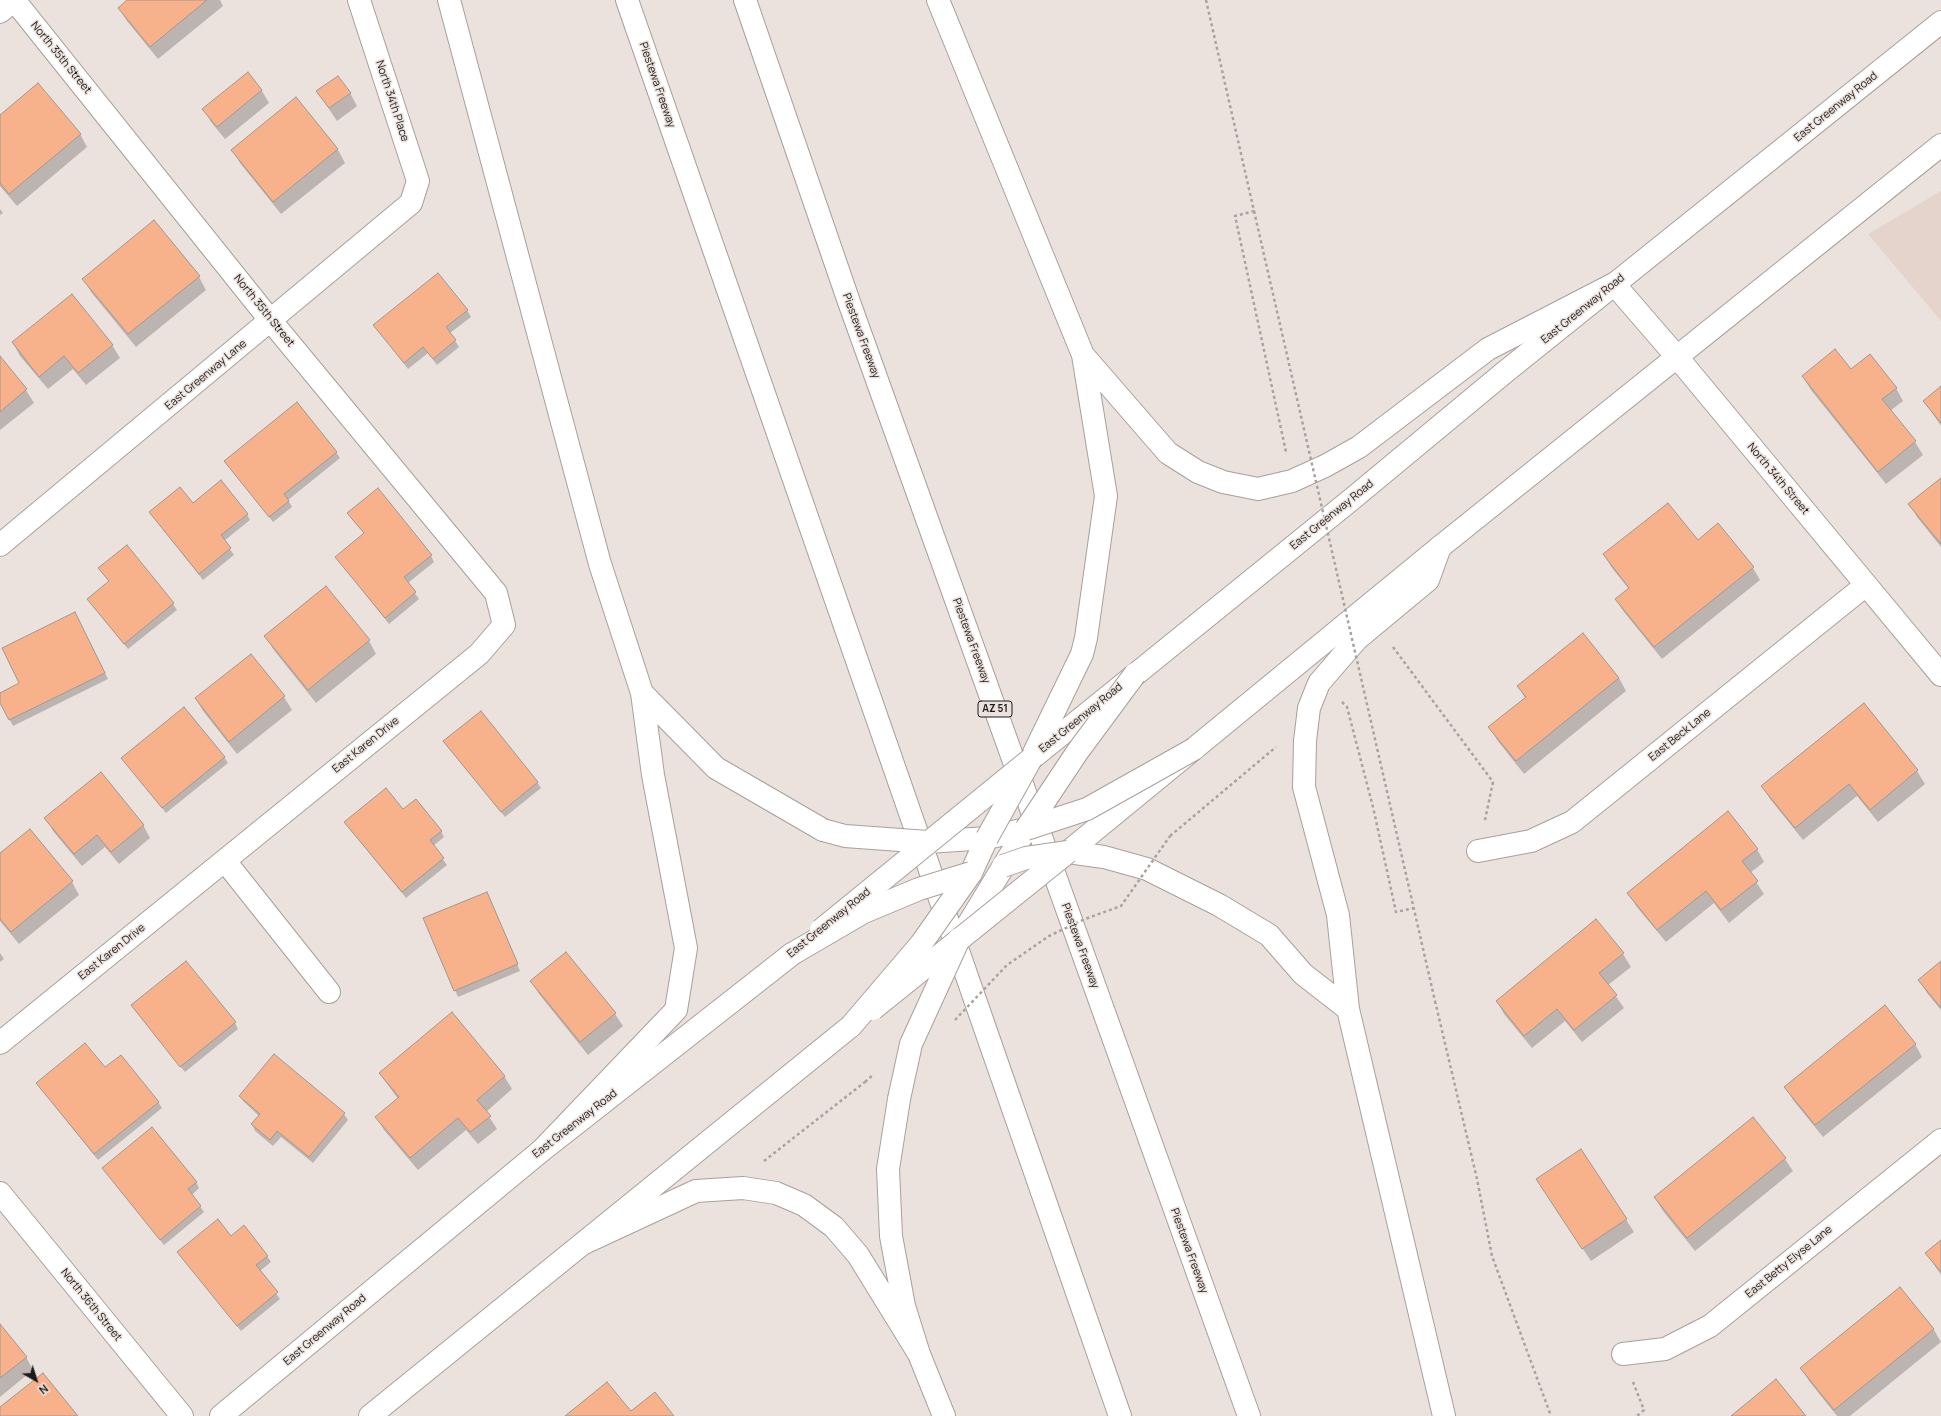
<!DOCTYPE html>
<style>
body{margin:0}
#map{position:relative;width:1941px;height:1416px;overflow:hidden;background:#ebe2dd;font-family:Manrope,sans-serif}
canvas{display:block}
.north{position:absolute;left:16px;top:1360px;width:40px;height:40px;-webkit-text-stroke:3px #ebe2dd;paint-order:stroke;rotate:141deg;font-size:11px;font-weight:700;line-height:16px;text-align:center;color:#1d1a18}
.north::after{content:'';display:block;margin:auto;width:14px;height:18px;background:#1d1a18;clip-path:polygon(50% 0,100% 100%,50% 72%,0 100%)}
</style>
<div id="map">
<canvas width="1941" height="1416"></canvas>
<div class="north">N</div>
</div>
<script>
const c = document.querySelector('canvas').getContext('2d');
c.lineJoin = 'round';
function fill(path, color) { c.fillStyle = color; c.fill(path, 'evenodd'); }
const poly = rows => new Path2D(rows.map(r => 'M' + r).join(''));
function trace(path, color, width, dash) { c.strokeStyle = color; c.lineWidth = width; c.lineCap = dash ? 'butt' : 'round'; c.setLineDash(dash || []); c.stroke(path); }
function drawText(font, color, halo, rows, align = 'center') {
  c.font = font + ' Manrope,sans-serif'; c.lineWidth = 3; c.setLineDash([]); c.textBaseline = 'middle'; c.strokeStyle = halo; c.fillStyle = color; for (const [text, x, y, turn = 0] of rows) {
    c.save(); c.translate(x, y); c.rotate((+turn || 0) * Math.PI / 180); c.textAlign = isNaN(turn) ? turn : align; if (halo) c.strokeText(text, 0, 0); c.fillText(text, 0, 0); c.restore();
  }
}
fill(poly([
 [1941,191,1941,321,1868,234]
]), '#e4d4cb');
fill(poly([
 [129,0,220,0,223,6,158,59,127,21,119,8],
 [248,73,262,91,269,103,225,139,211,122,204,109],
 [317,91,350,93,357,106,337,121],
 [296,99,338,150,345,163,281,214,240,163,233,150],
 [0,116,80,134,87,147,17,206,0,186],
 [0,209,3,213,0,215],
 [199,277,206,290,136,347,91,292,84,279],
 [467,310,471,317,450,333,459,347,437,365,428,353,408,369,374,325],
 [13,343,112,345,120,358,86,385,73,369,48,389,20,356],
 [0,357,26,390,34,403,0,430],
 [1851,370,1896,388,1903,401,1890,411,1915,442,1923,455,1886,484,1811,390,1803,377],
 [1941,387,1941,426,1924,401],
 [336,452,340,458,288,500,292,507,273,522,226,462],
 [1941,479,1941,547,1917,517,1910,504],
 [193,504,247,514,250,520,224,541,234,555,203,580,150,513],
 [352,519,431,556,434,562,408,583,419,599,389,624,336,557,365,534],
 [1604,555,1753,568,1760,580,1662,659,1624,612,1616,600,1629,589,1612,568],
 [100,568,173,604,177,610,128,649,92,605,109,582],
 [78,619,108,679,13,726,0,701,0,694,21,684],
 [1583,634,1619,678,1626,691,1524,774,1497,740,1490,727,1525,698,1518,686],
 [266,636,369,641,376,654,316,703,273,649],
 [250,655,284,697,292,710,237,754,203,711,196,699],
 [1863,704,1917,771,1925,784,1878,822,1857,796,1803,840,1770,799,1762,786],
 [444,742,537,782,541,788,505,817],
 [224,757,228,763,166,813,122,758],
 [403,811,441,831,444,837,433,846,447,865,406,898,349,828],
 [46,818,143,825,150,838,119,864,105,847,82,866,53,831],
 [30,830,72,882,79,895,19,944,0,921,0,854],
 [1757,849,1764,862,1750,873,1764,894,1729,923,1714,903,1666,942,1636,906,1629,893],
 [490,899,520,971,458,997,455,990],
 [1596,920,1623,954,1631,967,1608,985,1624,1008,1582,1042,1565,1021,1532,1048,1504,1014,1497,1001],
 [0,953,4,959,0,962],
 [566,953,615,1014,623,1026,588,1055,539,994,531,981],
 [1941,963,1941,1010,1927,993,1919,980],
 [132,1006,235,1023,238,1029,185,1072],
 [452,1014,504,1076,512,1089,486,1112,497,1129,478,1144,466,1130,418,1170,384,1130,376,1117,398,1099,380,1074],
 [1915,1044,1922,1057,1823,1137,1793,1100,1786,1087],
 [274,1056,344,1114,348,1120,313,1163,281,1137,273,1146,255,1131,252,1124,259,1116,244,1102,240,1096],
 [105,1069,158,1102,162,1108,98,1160,41,1089],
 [1753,1119,1785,1159,1793,1171,1695,1251,1663,1211,1655,1198],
 [1581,1150,1634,1232,1591,1261,1545,1192],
 [103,1168,196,1182,199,1188,192,1195,204,1212,164,1245],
 [231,1237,267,1256,271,1262,260,1271,280,1299,241,1331,178,1252],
 [1941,1241,1941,1275,1926,1253],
 [1900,1288,1934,1330,1941,1342,1850,1416,1837,1416,1809,1381,1801,1368],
 [0,1325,26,1357,33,1370,0,1397]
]), '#0003');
const building = poly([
 [127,0,207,0,150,47,118,8,127,0],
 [248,72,262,90,217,127,202,109,248,72],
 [338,76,351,93,329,108,316,91,338,76],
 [38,83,81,134,9,194,0,183,0,115,38,83],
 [296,97,338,149,273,202,231,150,296,97],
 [154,220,200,276,128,334,82,279,154,220],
 [438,273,468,310,446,327,456,340,433,359,423,347,404,363,373,325,438,273],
 [72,294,113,345,78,373,64,356,39,377,12,342,72,294],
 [1835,349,1851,369,1870,354,1897,388,1882,399,1916,441,1878,472,1802,376,1835,349],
 [0,356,27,389,0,412,0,356],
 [1941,386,1941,423,1923,401,1941,386],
 [297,402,337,452,284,494,289,501,269,517,224,461,297,402],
 [1941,478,1941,544,1908,504,1941,478],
 [221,480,248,514,221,535,231,548,199,574,149,512,180,487,193,503,221,480],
 [378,488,432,555,404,577,416,592,385,618,335,557,364,533,347,513,378,488],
 [1668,503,1698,540,1718,523,1754,567,1654,647,1615,599,1629,588,1603,554,1668,503],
 [127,545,174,603,124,644,87,599,109,581,98,568,127,545],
 [326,586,370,640,308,690,264,636,326,586],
 [75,612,105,673,9,720,0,703,0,693,19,683,2,648,75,612],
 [1583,633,1619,678,1516,761,1488,727,1526,697,1517,686,1583,633],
 [251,654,285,696,229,742,195,698,251,654],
 [1864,703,1918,770,1870,810,1849,784,1795,828,1761,786,1864,703],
 [184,707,225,757,162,808,121,758,184,707],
 [481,711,538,782,501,812,443,741,481,711],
 [101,772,144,825,111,852,97,835,74,854,44,818,101,772],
 [386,788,403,809,416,799,442,831,430,840,444,858,402,892,344,822,386,788],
 [1728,811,1758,849,1742,861,1758,881,1721,910,1706,891,1657,930,1627,893,1728,811],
 [30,829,73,881,11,932,0,919,0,853,30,829],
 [487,892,518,964,454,991,423,918,487,892],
 [1596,919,1624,953,1599,973,1617,995,1574,1030,1557,1009,1524,1036,1496,1001,1596,919],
 [566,952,616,1013,580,1042,530,981,566,952],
 [186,961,236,1022,180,1067,131,1005,186,961],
 [1941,961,1941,1008,1918,980,1941,961],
 [1885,1005,1916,1044,1815,1125,1784,1087,1885,1005],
 [452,1012,505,1076,477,1100,491,1116,470,1132,458,1118,410,1158,375,1117,399,1097,379,1073,452,1012],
 [85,1043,105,1067,121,1055,159,1102,94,1154,36,1083,85,1043],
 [274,1054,345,1113,309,1157,277,1131,270,1140,251,1124,260,1114,239,1096,274,1054],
 [1753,1117,1786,1158,1687,1238,1654,1197,1753,1117],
 [152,1127,197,1182,188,1189,201,1206,160,1240,102,1168,152,1127],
 [1581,1149,1627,1219,1582,1249,1536,1179,1581,1149],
 [218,1219,231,1236,244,1225,268,1256,256,1265,278,1292,237,1326,177,1252,218,1219],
 [1941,1240,1941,1272,1925,1253,1941,1240],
 [1900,1287,1934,1329,1834,1410,1800,1368,1900,1287],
 [0,1324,27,1357,0,1378,0,1324],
 [43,1373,78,1416,0,1416,0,1407,43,1373],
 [1776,1379,1806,1416,1731,1416,1776,1379],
 [607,1382,631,1411,655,1392,674,1416,565,1416,607,1382]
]);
fill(building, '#f7b18b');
trace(building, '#a09793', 1);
const minor = poly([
 [0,12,14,0],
 [1614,284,1677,357,1941,675],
 [0,545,411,203,418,181,359,0],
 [1478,851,1531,841,1572,822,1866,585],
 [225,861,329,992],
 [0,1043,479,654,504,625,496,593,271,321,14,0],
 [1623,1354,1665,1349,1710,1326,1941,1140]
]);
const tertiary = poly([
 [0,1193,182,1416]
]);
const secondary = poly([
 [1031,759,1352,499,1505,372,1941,22],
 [1068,852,1440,547,1941,145],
 [221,1416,541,1151,792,954],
 [370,1416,851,1026]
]);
const motorway = poly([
 [449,0,600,564,642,693,653,775,686,948,676,1010,541,1151],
 [627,0,1120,1416],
 [745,0,849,302,1249,1416],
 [938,0,1083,355,1106,496,1086,638,1082,654,1031,759],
 [1083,355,1168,453,1198,472,1223,482,1258,489,1292,481,1325,466,1359,447,1488,349,1614,284],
 [1440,547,1428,580,1357,639,1319,683,1309,708,1305,741,1304,787,1338,915,1348,1009,1444,1416],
 [642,693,716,768,823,830],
 [928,842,987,838,1026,829],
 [1068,852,1104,857,1147,869,1219,905,1269,935,1303,974,1348,1009],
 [971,873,987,838],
 [960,938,1026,829],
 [899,1099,888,1169,891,1236,904,1306,919,1354,944,1416],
 [584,1243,696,1191,743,1188,776,1193,804,1205,834,1227,858,1255,919,1354]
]);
trace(minor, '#a8a09b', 24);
trace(tertiary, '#a8a09b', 24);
trace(secondary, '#a8a09b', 24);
trace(motorway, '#a8a09b', 24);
trace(poly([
 [1206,0,1254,211,1235,216,1286,452],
 [1393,647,1493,782,1485,820],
 [1342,702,1347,707,1373,807,1396,912,1414,908],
 [1170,836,1276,747],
 [1435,1001,1477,1179,1492,1256,1551,1416],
 [764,1161,865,1082],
 [1633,1382,1644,1410,1637,1416]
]), '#a9a29e', 2.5, [3, 3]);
trace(minor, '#fff', 22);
trace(tertiary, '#fff', 22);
trace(secondary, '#fff', 22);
trace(motorway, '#fff', 22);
const secondaryBridge = poly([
 [821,930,1031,759],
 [873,1009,1068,852]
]);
const motorwayBridge = poly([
 [1026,829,1078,751,1135,674],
 [1026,829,1087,809,1194,749],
 [823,830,845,836,928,842],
 [987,838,1031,759],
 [1003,866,1026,858,1068,852],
 [792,954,864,912,919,889,971,873],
 [851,1026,921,944,971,873],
 [899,1099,911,1044,959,939]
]);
trace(secondaryBridge, '#a8a09b', 24, []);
trace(motorwayBridge, '#a8a09b', 24, []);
trace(poly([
 [1254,211,1435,1001],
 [955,1020,1007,965,1049,936,1085,919,1121,906,1170,836],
 [865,1082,874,1074]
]), '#a9a29e', 2.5, [3, 3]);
trace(secondaryBridge, '#fff', 22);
trace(motorwayBridge, '#fff', 22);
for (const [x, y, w] of [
 [995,709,34]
]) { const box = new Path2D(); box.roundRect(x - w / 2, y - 8, w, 16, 3); c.fillStyle = '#ebe2dd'; c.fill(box); trace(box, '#1d1a18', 1); }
drawText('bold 10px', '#1d1a18', null, [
 ["AZ 51",995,709]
]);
drawText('11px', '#1d1a18', '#ebe2dd', [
 ["North 35th Street",61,58,51],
 ["Piestewa Freeway",657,85,71],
 ["North 34th Place",392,101,72],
 ["East Greenway Road",1836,107,-39],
 ["East Greenway Road",1583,309,-39],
 ["North 35th Street",264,311,51],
 ["Piestewa Freeway",861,336,70],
 ["East Greenway Lane",206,375,-40],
 ["North 34th Street",1778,479,50],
 ["East Greenway Road",1332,515,-39],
 ["Piestewa Freeway",971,641,70],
 ["East Greenway Road",1081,718,-39],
 ["East Beck Lane",1680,735,-39],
 ["East Karen Drive",366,745,-39],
 ["East Greenway Road",829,923,-39],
 ["Piestewa Freeway",1080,946,70],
 ["East Karen Drive",112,952,-39],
 ["East Greenway Road",575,1124,-38],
 ["Piestewa Freeway",1189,1251,70],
 ["East Betty Elyse Lane",1789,1262,-39],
 ["North 36th Street",91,1305,51],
 ["East Greenway Road",325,1330,-40]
]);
</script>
